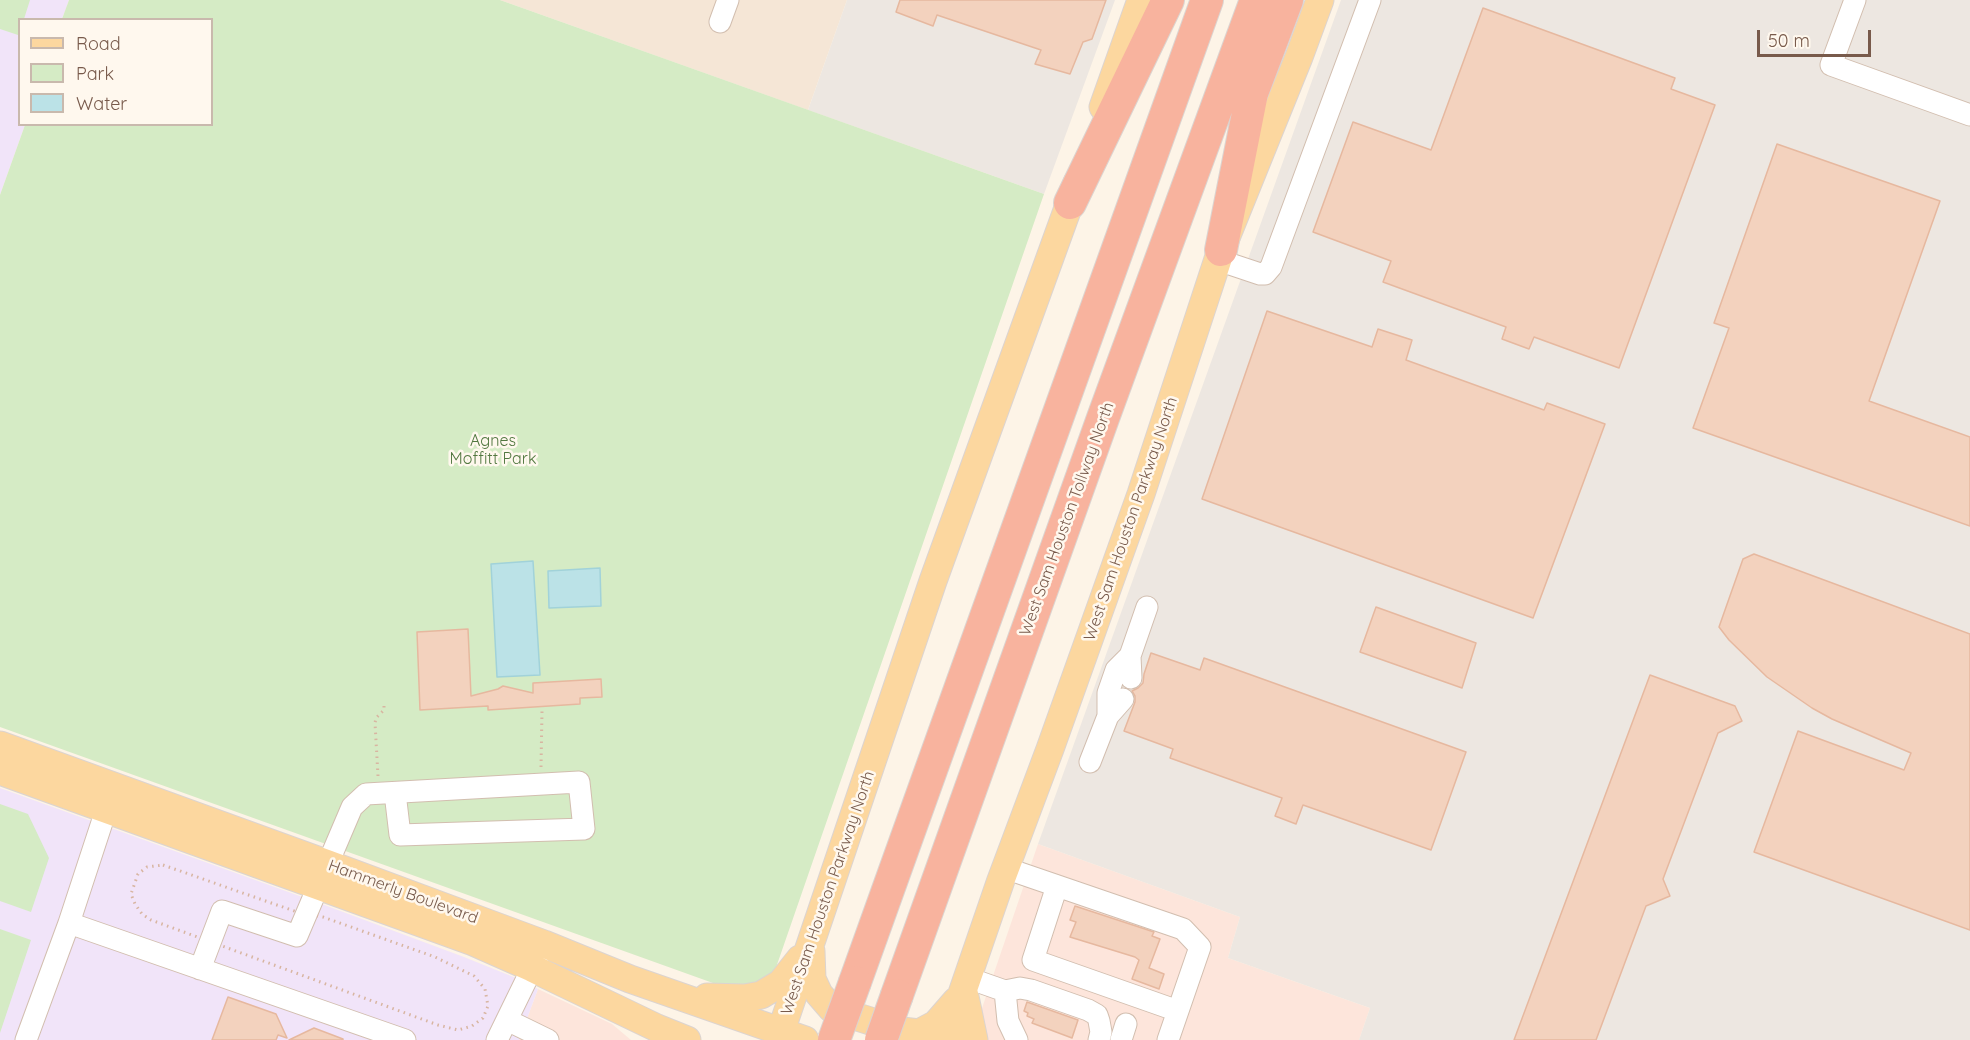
<!DOCTYPE html>
<style>
body{margin:0}
#map{position:relative;width:1970px;height:1040px;overflow:hidden;background:#fdf4e7;font-family:Quicksand,sans-serif}
canvas{display:block}
.legend{position:absolute;left:18px;top:18px;width:195px;height:108px;box-sizing:border-box;background:#fff8ee;border:2px solid #c9b9ad;margin:0;padding:8px 10px;list-style:none;font-size:18px;color:#785a4b}
.legend li{display:flex;align-items:center;gap:12px;height:30px}
.legend b{width:30px;border:2px solid #c9b9ad}
.scale{position:absolute;left:1757px;top:30px;width:114px;height:27px;box-sizing:border-box;border:3px solid #785a4b;border-top:0;padding-left:8px;font-size:18px;line-height:21px;white-space:nowrap;color:#785a4b;-webkit-text-stroke:4px #fff8ee;paint-order:stroke}
</style>
<div id="map">
<canvas width="1970" height="1040"></canvas>
<ul class="legend">
<li><b style="height:8px;background:#fcd79f"></b>Road</li>
<li><b style="height:16px;background:#d5ebc5"></b>Park</li>
<li><b style="height:16px;background:#bbe2e7"></b>Water</li>
</ul>
<div class="scale">50 m</div>
</div>
<script>
const c = document.querySelector('canvas').getContext('2d');
c.lineJoin = 'round';
function fill(path, color) { c.fillStyle = color; c.fill(path, 'evenodd'); }
const poly = rows => new Path2D(rows.map(r => 'M' + r).join(''));
function trace(path, color, width, dash) { c.strokeStyle = color; c.lineWidth = width; c.lineCap = dash ? 'butt' : 'round'; c.setLineDash(dash || []); c.stroke(path); }
function drawText(font, color, halo, rows, align = 'center') {
  c.font = font + ' Quicksand,sans-serif'; c.lineWidth = 5; c.setLineDash([]); c.textBaseline = 'middle'; c.strokeStyle = halo; c.fillStyle = color; for (const [text, x, y, turn = 0] of rows) {
    c.save(); c.translate(x, y); c.rotate((+turn || 0) * Math.PI / 180); c.textAlign = isNaN(turn) ? turn : align; if (halo) c.strokeText(text, 0, 0); c.fillText(text, 0, 0); c.restore();
  }
}
fill(poly([
 [500,0,847,0,808,110]
]), '#f5e6d6');
fill(poly([
 [1038,844,1240,917,1228,958,1370,1008,1359,1040,988,1040,980,1014],
 [538,989,612,1024,631,1040,519,1040]
]), '#fde5db');
fill(poly([
 [847,0,1115,0,1044,194,808,110],
 [1341,0,1970,0,1970,1040,1359,1040,1370,1008,1228,958,1240,917,1038,844]
]), '#ede7e1');
fill(poly([
 [0,0,69,0,62,19,20,20,20,124,25,125,0,195],
 [0,788,319,903,464,957,526,982,538,989,519,1040,0,1040]
]), '#f1e4f9');
fill(poly([
 [0,0,30,0,24,19,20,20,18,35,0,29],
 [69,0,500,0,1044,194,771,982,738,992,0,727,0,195,25,125,212,124,212,20,62,19],
 [0,804,28,814,49,858,31,912,0,901],
 [0,929,31,940,0,1033]
]), '#d5ebc5');
const water = poly([
 [533,561,540,675,497,677,491,564,533,561],
 [600,568,601,606,549,608,548,571,600,568]
]);
fill(water, '#bbe2e7');
trace(water, '#a1d2d9', 1.5);
const building = poly([
 [900,0,1106,0,1092,39,1083,42,1070,74,1035,64,1041,50,937,15,933,26,896,12,900,0],
 [1483,8,1675,78,1671,89,1715,105,1619,368,1534,337,1529,349,1502,339,1506,327,1383,282,1391,261,1313,232,1353,122,1431,150,1483,8],
 [1777,144,1940,201,1869,401,1970,437,1970,526,1693,428,1729,328,1714,323,1777,144],
 [1267,311,1372,347,1378,329,1412,340,1406,360,1544,410,1547,403,1605,424,1533,618,1202,499,1267,311],
 [1754,554,1970,634,1970,930,1754,852,1798,731,1904,770,1911,753,1832,719,1812,708,1767,677,1729,640,1719,627,1743,559,1754,554],
 [1376,607,1476,643,1462,688,1360,652,1376,607],
 [468,629,471,696,498,689,503,686,533,693,533,683,601,679,602,697,580,698,580,704,488,710,488,706,420,710,417,632,468,629],
 [1151,653,1200,670,1204,658,1466,752,1431,850,1303,805,1296,824,1275,816,1282,798,1170,758,1173,749,1124,731,1135,702,1135,696,1132,691,1138,688,1143,683,1144,674,1151,653],
 [1650,675,1735,706,1742,721,1718,733,1663,879,1670,896,1646,906,1596,1040,1514,1040,1650,675],
 [1075,906,1154,932,1152,936,1160,939,1149,968,1164,974,1159,989,1132,979,1139,960,1135,957,1070,937,1076,922,1070,920,1075,906],
 [228,997,276,1014,287,1038,278,1035,276,1040,212,1040,228,997],
 [1027,1002,1078,1020,1072,1038,1032,1023,1034,1019,1027,1016,1028,1013,1024,1011,1027,1002],
 [314,1028,343,1039,343,1040,289,1040,314,1028]
]);
fill(building, '#f3d2be');
trace(building, '#e6b89f', 1.5);
const minor = poly([
 [1855,0,1831,65,1970,115],
 [720,22,728,0],
 [1218,260,1260,274,1265,274,1271,267,1370,0],
 [1131,678,1130,656,1147,607],
 [1108,716,1108,693,1116,670,1130,656],
 [1090,762,1108,716,1123,699],
 [1005,868,1183,929,1200,947,1168,1040],
 [1057,886,1033,960,1178,1011],
 [69,923,111,795],
 [200,969,222,911,297,936,352,807,366,794,579,782,584,829,400,835,395,793],
 [968,978,1005,991,1008,1021,1017,1040],
 [1005,991,1020,988,1031,990,1088,1010,1097,1015,1099,1021,1101,1032,1099,1040],
 [507,1020,548,1040],
 [26,1040,69,923,405,1040],
 [497,1040,539,954],
 [1121,1040,1126,1024]
]);
const major = poly([
 [1103,107,1141,0],
 [0,745,328,864,544,944,630,979,805,1040],
 [0,771,471,941,532,968,657,1028,687,1040],
 [811,951,812,979,819,994,832,1009,902,1031,919,1033,936,1024,956,1001],
 [964,992,974,1040],
 [707,997,745,998,761,995,781,983,800,959],
 [778,1040,933,581,1077,183],
 [946,1040,1001,880,1050,749,1141,494,1221,250,1299,57,1320,0]
]);
const highway = poly([
 [1070,203,1168,0],
 [1221,250,1252,93,1287,0],
 [855,982,1207,0],
 [897,995,1103,418,1256,0]
]);
trace(minor, '#d2beaf', 23);
trace(major, '#dcd4d0', 29);
trace(highway, '#dcd4d0', 34);
trace(poly([
 [541,767,542,711],
 [378,776,375,723,376,718,384,710,384,705],
 [163,865,297,912,323,917,435,957,474,976,485,989,488,1006,483,1018,472,1026,458,1030,438,1025,151,920,142,914,135,904,131,894,138,874,147,867,163,865]
]), '#d8b5a1', 3, [1.5, 4.5]);
trace(minor, '#fff', 21);
trace(major, '#fcd79f', 27);
trace(highway, '#f8b39e', 32);
const highwayBridge = poly([
 [834,1040,855,982],
 [881,1040,897,995]
]);
trace(highwayBridge, '#dcd4d0', 34, []);
trace(highwayBridge, '#f8b39e', 32);
drawText('16px', '#527840', '#fff8ee', [
 ["Agnes",493,441],
 ["Moffitt Park",493,459]
]);
drawText('16px', '#785a4b', '#fff8ee', [
 ["West Sam Houston Tollway North",1067,519,-70],
 ["West Sam Houston Parkway North",1131,519,-71],
 ["Hammerly Boulevard",403,892,20],
 ["West Sam Houston Parkway North",828,893,-71]
]);
</script>
